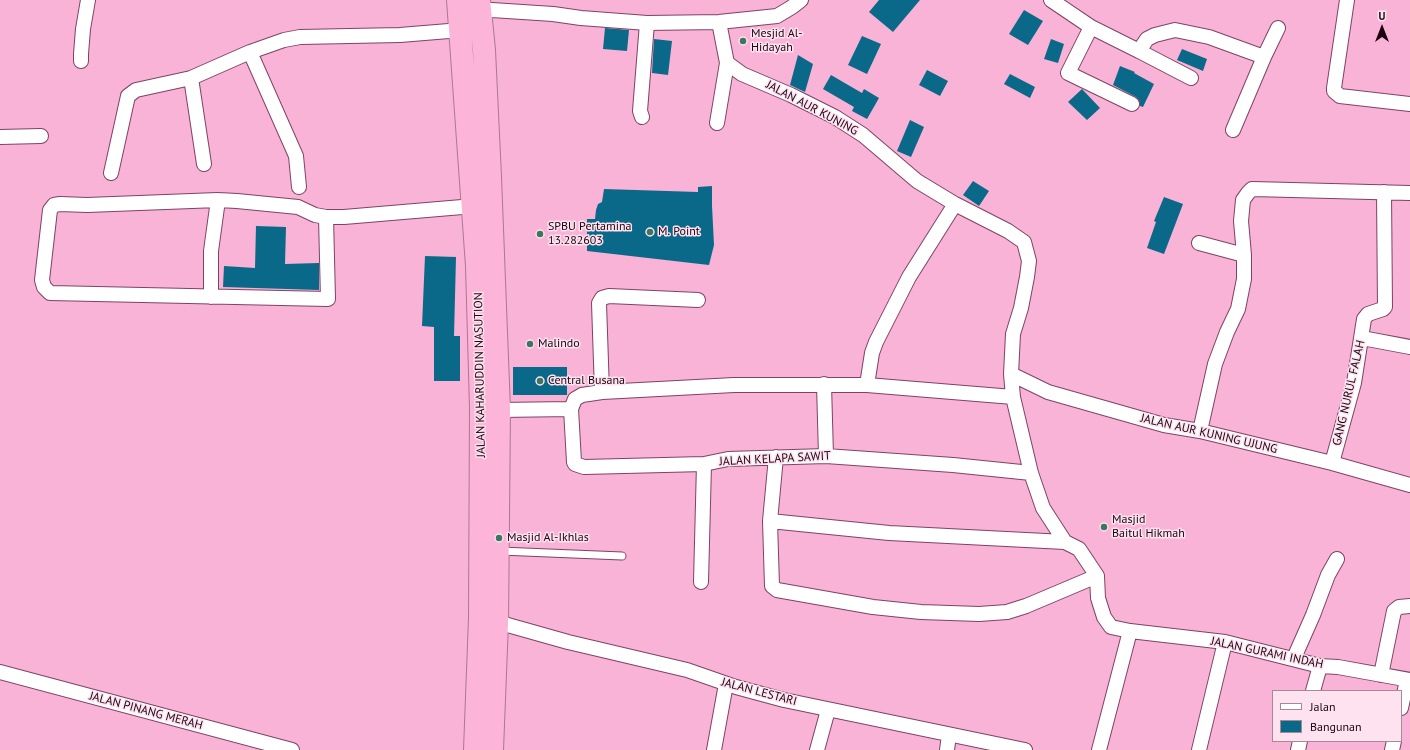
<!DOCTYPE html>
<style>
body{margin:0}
#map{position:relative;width:1410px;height:750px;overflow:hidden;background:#f8b3d6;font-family:"PT Sans",sans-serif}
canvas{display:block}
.legend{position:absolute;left:1272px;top:690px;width:130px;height:52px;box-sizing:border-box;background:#ffe2f0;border:1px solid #a48a97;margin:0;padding:5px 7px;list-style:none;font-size:12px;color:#1b0511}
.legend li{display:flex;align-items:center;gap:8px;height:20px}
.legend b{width:20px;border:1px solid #a48a97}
.north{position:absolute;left:1362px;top:8px;width:40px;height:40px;-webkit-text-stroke:3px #ffe2f0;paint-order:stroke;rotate:0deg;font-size:11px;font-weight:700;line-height:16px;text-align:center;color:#1b0511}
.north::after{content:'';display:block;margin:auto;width:14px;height:18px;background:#1b0511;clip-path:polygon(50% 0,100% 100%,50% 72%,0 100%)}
</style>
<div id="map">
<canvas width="1410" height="750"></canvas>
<ul class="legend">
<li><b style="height:5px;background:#fff"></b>Jalan</li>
<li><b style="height:11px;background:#0a6988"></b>Bangunan</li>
</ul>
<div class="north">U</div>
</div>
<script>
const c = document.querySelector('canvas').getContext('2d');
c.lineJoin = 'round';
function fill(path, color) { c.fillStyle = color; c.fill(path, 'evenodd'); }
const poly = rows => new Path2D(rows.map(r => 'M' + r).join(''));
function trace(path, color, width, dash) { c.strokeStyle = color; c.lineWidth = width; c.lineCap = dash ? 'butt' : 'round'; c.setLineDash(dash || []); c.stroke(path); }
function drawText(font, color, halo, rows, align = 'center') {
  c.font = font + ' "PT Sans",sans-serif'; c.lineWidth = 3; c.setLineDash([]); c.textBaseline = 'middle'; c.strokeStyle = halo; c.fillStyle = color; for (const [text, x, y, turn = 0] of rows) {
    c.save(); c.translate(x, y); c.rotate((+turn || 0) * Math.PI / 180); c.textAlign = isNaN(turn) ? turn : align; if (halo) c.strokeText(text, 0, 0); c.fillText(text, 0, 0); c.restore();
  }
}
fill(poly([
 [879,0,920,0,893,32,869,12],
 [1024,10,1043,21,1028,45,1009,34],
 [605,28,629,30,627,51,603,49],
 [862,36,881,44,867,74,848,65],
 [654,39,672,41,668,75,652,73],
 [1051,39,1064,44,1058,63,1044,59],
 [1182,49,1207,59,1203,71,1177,60],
 [798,55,813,64,805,92,790,85],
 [1120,66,1135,72,1134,73,1154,84,1143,107,1140,106,1139,100,1136,97,1113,85],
 [927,70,948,81,940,96,919,85],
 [1010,74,1035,87,1030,98,1004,84],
 [831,75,862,93,864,89,879,98,867,119,852,111,854,107,823,89],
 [1082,89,1100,108,1087,120,1068,102],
 [910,120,924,127,911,157,897,151],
 [973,181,989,191,979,206,963,195],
 [712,186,712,206,714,245,709,265,587,251,587,219,595,219,596,210,598,204,602,202,604,189,698,192,698,187],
 [1164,197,1183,204,1164,254,1147,248,1156,222,1154,221],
 [256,226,286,227,285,264,319,263,319,290,223,287,224,266,255,268],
 [425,256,456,257,454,336,460,336,460,381,434,381,434,327,422,326],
 [513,367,567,367,567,395,513,395]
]), '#0a6988');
const lane = poly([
 [500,551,622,556]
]);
const street = poly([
 [1051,0,1091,27,1139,51,1147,39,1155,35,1175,30,1209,37,1264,57,1278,28],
 [1347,0,1334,88,1334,91,1340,96,1410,104],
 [481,12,492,10,553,14,581,18,647,23,719,22,777,16,792,7,801,0],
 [719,22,727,63,742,74,791,95,835,117,863,135,917,181,955,204,1008,231,1024,242,1029,261,1027,277,1021,308,1013,334,1011,374,1013,397,1031,473,1043,508,1065,542,1079,549,1097,576,1098,598,1104,617,1111,627,1130,631,1225,642,1320,666,1338,667,1410,680],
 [1091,27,1068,73,1132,104],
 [1139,51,1191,78],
 [250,52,296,156,299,187],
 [81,61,81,54,83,29,88,0],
 [191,78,204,164],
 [642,117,640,111,647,23],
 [717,123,727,63],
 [1233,130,1264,57],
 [0,137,41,136],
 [111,173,128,96,136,90,191,78,250,52,284,40,300,37,400,35,461,30],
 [326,217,328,299,50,293,44,287,42,280,50,210,54,205,60,204,87,205,218,200,237,201,298,207,315,215,326,217,344,217,474,206],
 [1199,243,1244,255,1244,279,1238,309,1227,332,1215,364,1200,431],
 [1244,255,1241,221,1243,200,1248,193,1252,189,1410,193],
 [211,297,211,251,218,200],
 [1362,338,1410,347],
 [1011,374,1048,392,1164,425,1200,431,1332,463,1410,485],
 [824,384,826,456],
 [867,385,872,353,876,342,909,277,955,204],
 [602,392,599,303,602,298,609,296,698,300],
 [571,409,574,462,575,464,584,467,704,464,728,459,826,456,953,465,1031,473],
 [499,410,571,409,575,399,582,395,602,392,734,385,867,385,1013,397],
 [776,457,770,521,772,586,777,590,873,607,921,612,979,614,1007,612,1026,606,1097,576],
 [1332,463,1354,383,1364,319,1368,314,1383,309,1385,307,1384,192],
 [770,521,889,533,1065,542],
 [701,582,704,464],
 [497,622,568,642,687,670,736,687,784,700,1025,750],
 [1294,658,1313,615,1328,575,1337,559],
 [0,672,292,750],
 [1381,675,1394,611,1399,607,1410,606],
 [1313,691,1320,666],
 [1401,708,1407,680],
 [714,750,726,684],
 [817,750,828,710],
 [947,750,949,735],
 [1099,750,1130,631],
 [1199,750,1225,642],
 [1298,750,1300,741],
 [1392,750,1394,741]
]);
const highway = poly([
 [458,0,477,266,481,408,480,618,475,750],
 [479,0,484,50,490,177,499,410,497,622,492,750]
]);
trace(lane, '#7e4363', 9);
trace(street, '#7e4363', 16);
trace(highway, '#ad7792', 24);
trace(lane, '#fff', 7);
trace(street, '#fff', 14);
trace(highway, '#fcb4d8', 22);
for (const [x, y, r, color] of [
 [743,41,4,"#3b7660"],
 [650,232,4,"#3b7660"],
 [540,234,4,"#3b7660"],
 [530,344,4,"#3b7660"],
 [540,381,4,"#3b7660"],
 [1104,527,4,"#3b7660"],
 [499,538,4,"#3b7660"]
]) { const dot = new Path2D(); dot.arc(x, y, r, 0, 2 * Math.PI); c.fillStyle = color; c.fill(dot); trace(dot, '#ffe2f0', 1.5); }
drawText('12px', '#1b0511', '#ffe2f0', [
 ["Mesjid Al-",751,34],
 ["Hidayah",751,48],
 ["SPBU Pertamina",548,227],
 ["13.282603",548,241],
 ["M. Point",658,232],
 ["Malindo",538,344],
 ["Central Busana",548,381],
 ["Masjid",1112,520],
 ["Baitul Hikmah",1112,534],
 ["Masjid Al-Ikhlas",507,538]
], 'left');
drawText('12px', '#1b0511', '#ffe2f0', [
 ["JALAN AUR KUNING",812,108,28],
 ["JALAN KAHARUDDIN NASUTION",480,375,-91],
 ["GANG NURUL FALAH",1349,393,-77],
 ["JALAN AUR KUNING UJUNG",1209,434,13],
 ["JALAN KELAPA SAWIT",775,459,-3],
 ["JALAN GURAMI INDAH",1267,653,12],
 ["JALAN LESTARI",759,692,15],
 ["JALAN PINANG MERAH",146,711,15]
]);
</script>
